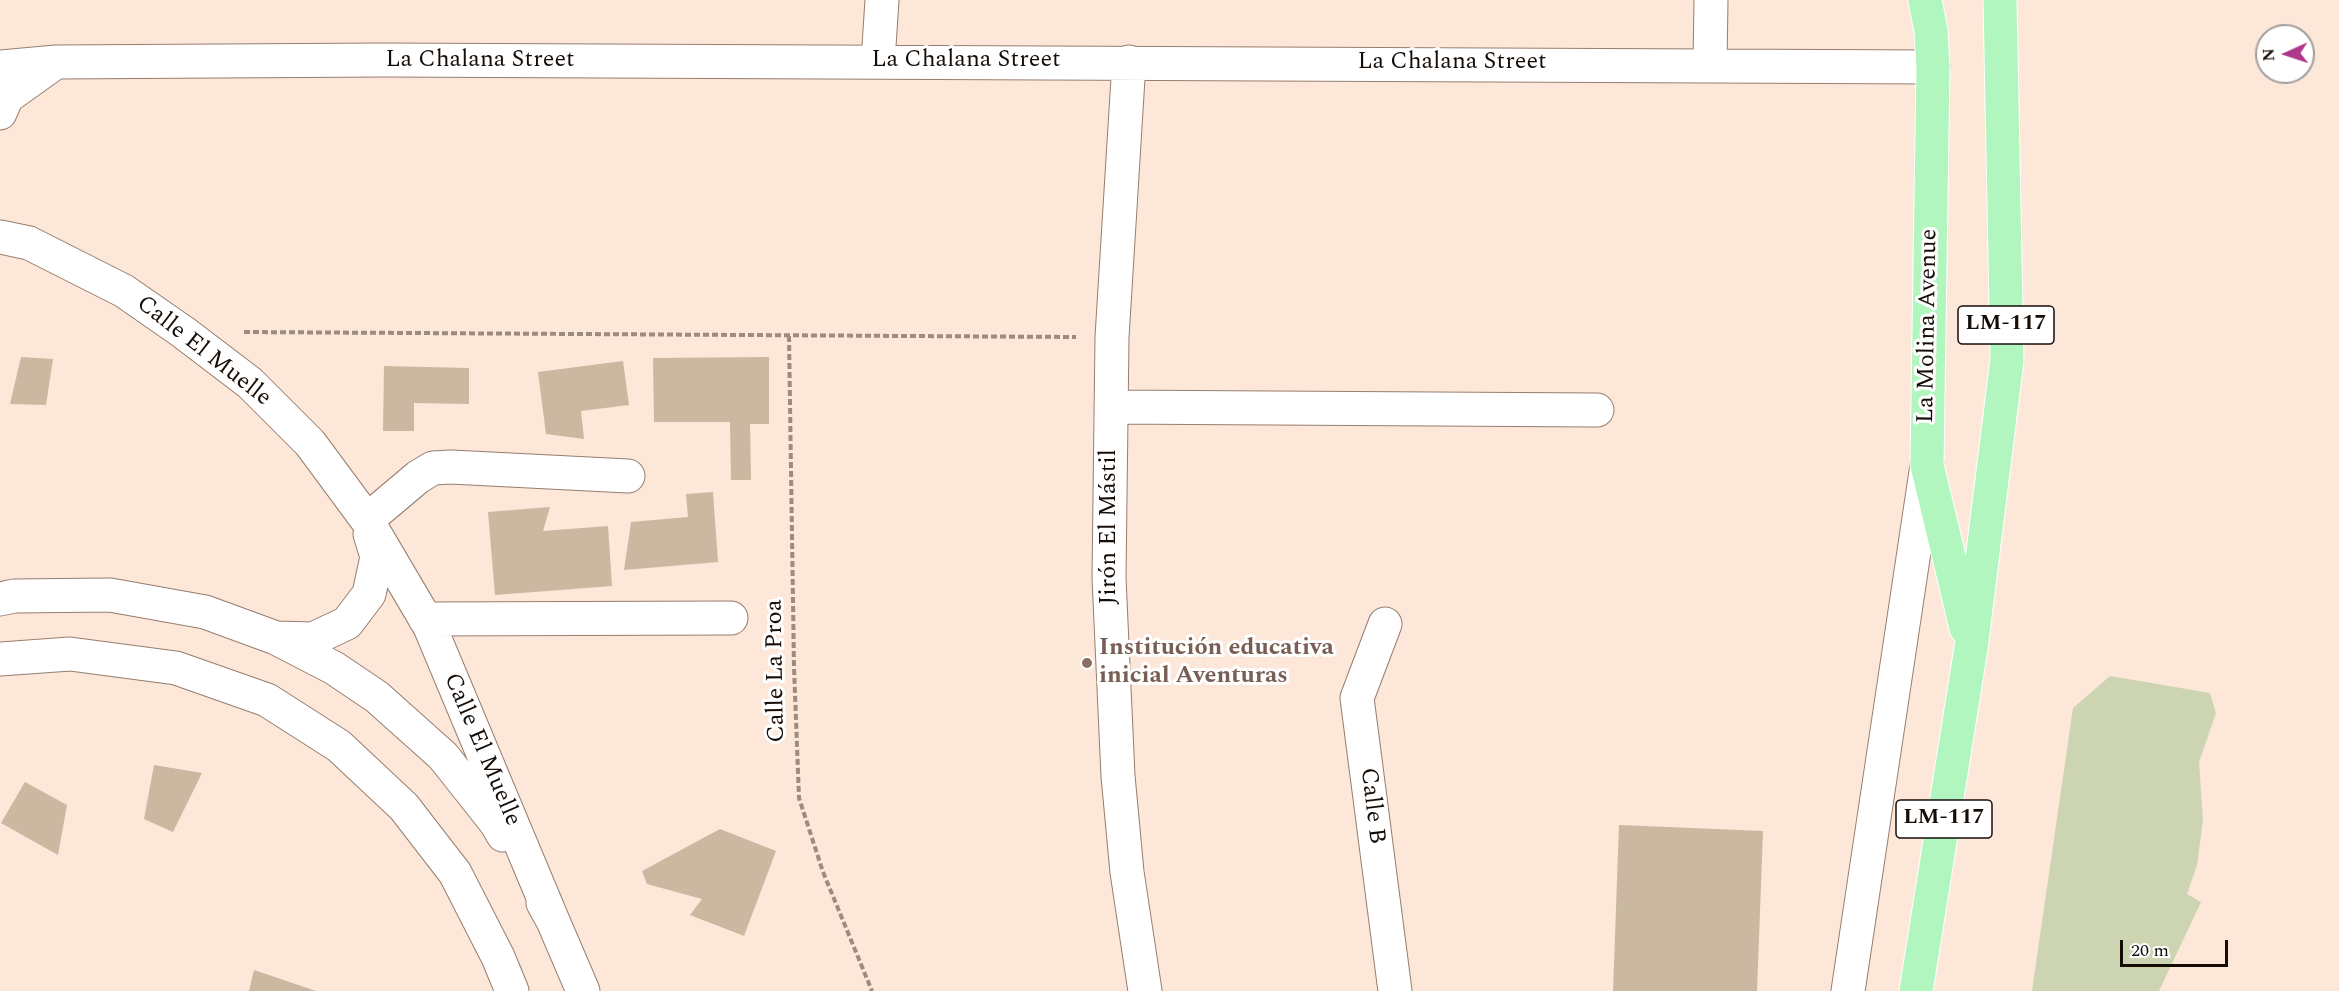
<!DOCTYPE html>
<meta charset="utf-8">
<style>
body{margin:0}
#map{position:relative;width:2339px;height:991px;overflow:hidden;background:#fce7d8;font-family:Spectral,serif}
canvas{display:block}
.north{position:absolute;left:2255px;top:24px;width:60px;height:60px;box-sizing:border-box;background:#fff;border:2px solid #a29e9c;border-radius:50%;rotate:267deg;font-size:16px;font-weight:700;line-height:24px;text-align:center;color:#160d07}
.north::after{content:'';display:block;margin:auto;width:21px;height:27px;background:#af378c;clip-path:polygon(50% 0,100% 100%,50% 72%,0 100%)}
.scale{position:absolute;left:2120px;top:940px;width:108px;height:27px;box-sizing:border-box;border:3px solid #160d07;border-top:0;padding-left:8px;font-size:18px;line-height:21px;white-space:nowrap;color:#160d07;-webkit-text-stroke:4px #fff;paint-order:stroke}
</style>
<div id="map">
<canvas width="2339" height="991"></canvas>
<div class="north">N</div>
<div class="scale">20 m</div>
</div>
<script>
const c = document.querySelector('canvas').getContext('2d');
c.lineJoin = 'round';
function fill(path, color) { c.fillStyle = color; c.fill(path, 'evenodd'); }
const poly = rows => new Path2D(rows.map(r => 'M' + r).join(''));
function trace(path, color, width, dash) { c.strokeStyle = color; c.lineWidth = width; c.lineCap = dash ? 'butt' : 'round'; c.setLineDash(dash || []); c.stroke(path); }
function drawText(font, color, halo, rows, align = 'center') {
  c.font = font + ' Spectral,serif'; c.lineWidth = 6; c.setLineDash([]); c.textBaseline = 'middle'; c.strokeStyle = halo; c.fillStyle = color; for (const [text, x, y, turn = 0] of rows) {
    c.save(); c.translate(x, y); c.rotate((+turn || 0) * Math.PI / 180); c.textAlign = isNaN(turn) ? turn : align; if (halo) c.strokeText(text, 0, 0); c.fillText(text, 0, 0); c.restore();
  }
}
fill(poly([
 [2110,676,2210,693,2216,713,2199,762,2203,820,2197,865,2187,894,2201,902,2159,991,2032,991,2073,708]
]), '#ccd4b2');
fill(poly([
 [21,357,53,359,46,405,10,404],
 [769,357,769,424,750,424,751,480,731,480,730,422,654,422,653,358],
 [623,361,629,405,581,411,584,439,546,434,538,372],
 [384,366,469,368,469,404,414,403,414,431,383,431],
 [713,492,718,562,624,570,631,522,688,517,686,494],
 [550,507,543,531,608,526,612,586,495,595,488,512],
 [154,765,202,773,173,832,144,819],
 [25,782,67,805,58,855,1,823],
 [1619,825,1763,831,1757,991,1613,991],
 [720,829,776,851,744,936,690,915,702,899,647,884,642,871],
 [254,970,316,991,249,991]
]), '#cab8a0');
const minor = poly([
 [878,61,882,0],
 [1129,62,1112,337,1109,578,1118,776,1127,872,1145,991],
 [1710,64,1711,0],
 [0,67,56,62,383,60,1933,67],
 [0,113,7,97,56,62],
 [0,237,29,243,124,291,183,332,250,383,310,443,367,520,430,627,553,921],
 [1111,407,1597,410],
 [367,520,418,477,433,468,451,467,628,476],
 [0,599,14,596,110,595,205,612,276,638,334,668,377,697,443,756,496,823,503,835],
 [425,619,731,618],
 [1385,624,1357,698,1395,991],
 [276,638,313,639,347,623,369,594,377,557,370,534],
 [0,659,70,654,176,668,267,700,339,746,404,807,455,873,498,957,512,991],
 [543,903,553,921,583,991],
 [1848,991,1927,465]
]);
const major = poly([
 [1925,0,1931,31,1933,67,1927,465,1966,628],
 [1916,991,1971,648,2007,360,2000,0]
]);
trace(minor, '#967e6e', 35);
trace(major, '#fff', 35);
trace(poly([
 [244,332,1076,337],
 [789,336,794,667,799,798,823,872,872,991]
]), '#9b8b80', 4, [6, 3]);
trace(minor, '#fff', 33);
trace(major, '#b2f6bf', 33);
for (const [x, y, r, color] of [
 [1087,663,6,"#8d6e63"]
]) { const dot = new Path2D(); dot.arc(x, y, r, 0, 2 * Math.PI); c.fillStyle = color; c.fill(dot); trace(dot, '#fff', 2); }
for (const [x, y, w] of [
 [2006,325,96],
 [1944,819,96]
]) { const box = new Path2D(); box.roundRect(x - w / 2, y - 19, w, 38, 4.5); c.fillStyle = '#fff'; c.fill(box); trace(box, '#160d07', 1.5); }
drawText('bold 22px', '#160d07', null, [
 ["LM-117",2006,325],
 ["LM-117",1944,819]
]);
drawText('24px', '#160d07', '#fff', [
 ["La Chalana Street",480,61],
 ["La Chalana Street",966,61],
 ["La Chalana Street",1452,63],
 ["La Molina Avenue",1929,326,-89],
 ["Calle El Muelle",203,352,38],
 ["Jirón El Mástil",1110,527,-90],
 ["Calle La Proa",777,671,-91],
 ["Calle El Muelle",481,750,67],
 ["Calle B",1371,806,83]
]);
drawText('bold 24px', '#785e54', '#fff', [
 ["Institución educativa",1099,649],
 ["inicial Aventuras",1099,677]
], 'left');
</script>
